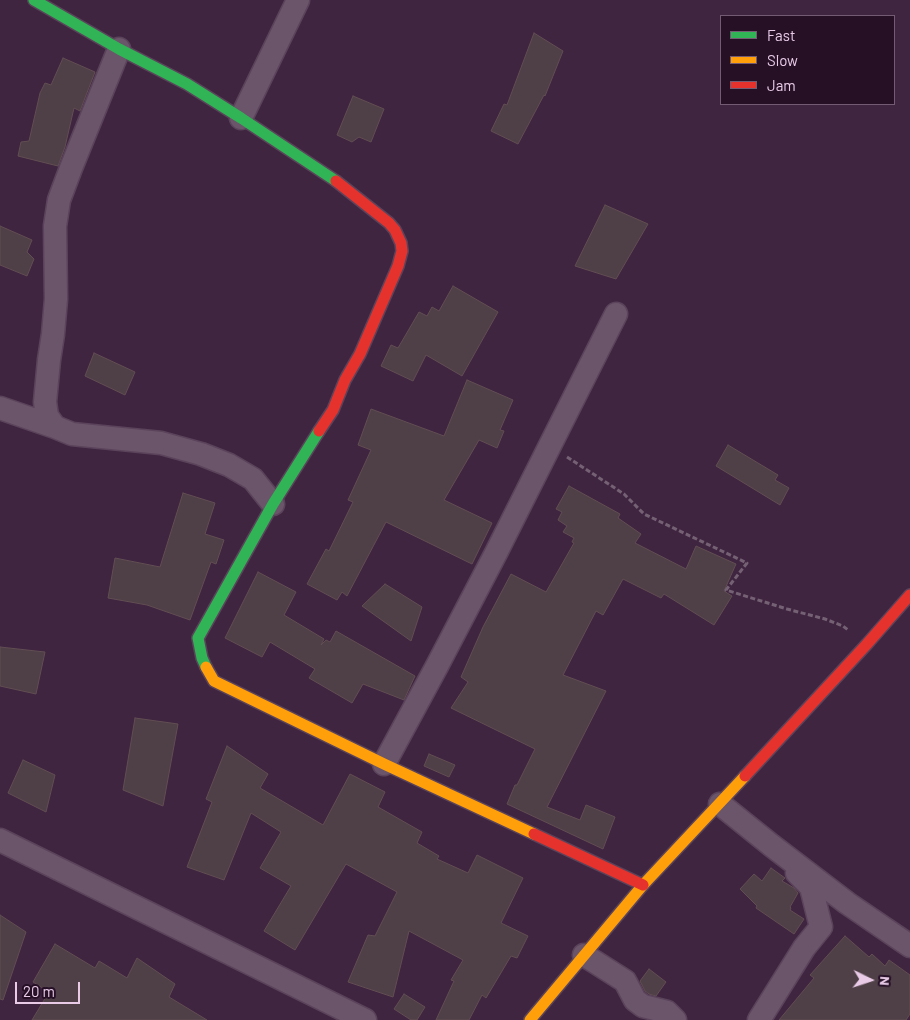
<!DOCTYPE html>
<style>
body{margin:0}
#map{position:relative;width:910px;height:1020px;overflow:hidden;background:#402541;font-family:Barlow,sans-serif}
canvas{display:block}
.legend{position:absolute;left:720px;top:15px;width:175px;height:90px;box-sizing:border-box;background:#251026;border:1px solid #735b74;margin:0;padding:6px 9px;list-style:none;font-size:15px;color:#e9cbe8}
.legend li{display:flex;align-items:center;gap:10px;height:25px}
.legend b{width:25px;border:1px solid #735b74}
.north{position:absolute;left:845px;top:955px;width:50px;height:50px;-webkit-text-stroke:4px #251026;paint-order:stroke;rotate:94deg;font-size:14px;font-weight:700;line-height:20px;text-align:center;color:#e9cbe8}
.north::after{content:'';display:block;margin:auto;width:18px;height:22px;background:#e9cbe8;clip-path:polygon(50% 0,100% 100%,50% 72%,0 100%)}
.scale{position:absolute;left:15px;top:982px;width:65px;height:22px;box-sizing:border-box;border:2px solid #e9cbe8;border-top:0;padding-left:6px;font-size:15px;line-height:18px;white-space:nowrap;color:#e9cbe8;-webkit-text-stroke:4px #251026;paint-order:stroke}
</style>
<div id="map">
<canvas width="910" height="1020"></canvas>
<ul class="legend">
<li><b style="height:6px;background:#30b455"></b>Fast</li>
<li><b style="height:6px;background:#ff9f0a"></b>Slow</li>
<li><b style="height:6px;background:#e5322d"></b>Jam</li>
</ul>
<div class="north">N</div>
<div class="scale">20 m</div>
</div>
<script>
const c = document.querySelector('canvas').getContext('2d');
c.lineJoin = 'round';
function fill(path, color) { c.fillStyle = color; c.fill(path, 'evenodd'); }
const poly = rows => new Path2D(rows.map(r => 'M' + r).join(''));
function trace(path, color, width, dash) { c.strokeStyle = color; c.lineWidth = width; c.lineCap = dash ? 'butt' : 'round'; c.setLineDash(dash || []); c.stroke(path); }
const building = poly([
 [534,33,563,51,545,96,544,95,518,144,491,131,504,104,507,105,534,33],
 [63,58,95,72,80,111,74,108,65,147,58,166,18,156,21,142,29,141,40,93,45,83,51,85,63,58],
 [353,96,384,109,371,142,359,137,352,142,337,135,353,96],
 [605,205,648,224,616,279,575,266,605,205],
 [0,226,32,240,27,252,34,259,27,276,0,265,0,226],
 [453,286,498,312,462,376,426,355,413,381,381,366,391,345,398,348,419,312,427,316,432,307,439,311,453,286],
 [94,353,135,372,125,395,85,376,94,353],
 [467,380,513,400,500,430,504,431,497,448,479,440,444,500,492,523,472,564,386,522,347,596,342,592,337,600,307,584,326,549,329,551,353,502,348,500,371,450,358,445,371,409,444,436,467,380],
 [728,445,778,475,775,480,789,488,780,505,716,466,728,445],
 [569,486,620,514,618,518,641,534,635,543,686,569,696,546,736,564,724,591,732,596,714,625,664,594,661,598,623,579,603,615,596,611,563,675,606,691,547,807,580,820,586,805,615,817,603,849,507,804,515,785,517,785,535,749,451,708,468,682,461,677,483,627,511,574,546,592,574,543,572,542,574,538,563,532,567,526,558,520,562,512,556,509,569,486],
 [183,493,215,503,205,534,224,540,216,564,211,562,190,620,147,605,108,598,115,558,160,567,183,493],
 [258,572,296,592,284,615,324,639,321,645,326,640,330,642,336,631,415,676,404,700,363,684,352,703,309,678,315,669,270,642,262,657,225,638,258,572],
 [385,584,422,607,411,641,362,606,385,584],
 [0,647,45,652,36,694,0,686,0,647],
 [135,718,178,724,163,806,123,790,135,718],
 [227,746,268,774,260,788,323,825,350,774,385,792,378,807,422,832,417,843,439,856,437,859,468,873,477,855,523,878,501,923,528,936,517,958,511,956,486,998,482,995,469,1020,436,1020,454,981,451,980,463,960,409,931,393,997,348,982,368,935,375,936,397,892,346,864,295,950,264,931,291,886,260,868,281,832,251,813,224,880,187,867,212,802,206,799,227,746],
 [429,754,455,765,449,777,424,766,429,754],
 [23,760,55,775,46,812,8,793,23,760],
 [771,868,785,878,782,881,794,888,798,893,790,907,791,908,790,910,804,919,794,934,756,908,757,906,740,889,754,874,762,881,771,868],
 [0,915,26,932,3,1000,0,999,0,915],
 [845,936,869,957,872,954,885,966,889,960,910,975,910,1014,906,1020,779,1020,814,978,810,975,845,936],
 [55,944,95,968,99,961,127,978,137,958,175,984,169,997,207,1020,32,1020,49,992,33,982,55,944],
 [649,969,666,982,656,996,649,994,645,991,640,981,649,969],
 [404,994,425,1007,417,1020,411,1020,394,1009,404,994]
]);
fill(building, '#4f3f46');
trace(building, '#614e53', 1);
const street = poly([
 [119,49,71,168,59,200,55,226,56,299,53,334,49,360,45,402,47,416,55,427,72,434,161,443,201,454,229,465,253,479,273,504],
 [241,118,298,0],
 [0,408,55,427],
 [384,764,437,666,496,553,616,314],
 [720,804,771,845,847,903,910,946],
 [0,840,365,1020],
 [584,955,625,981,635,1000,643,1006,667,1012,675,1020],
 [759,1020,804,948,821,927,811,887,797,873]
]);
const fast = poly([
 [34,0,119,49,187,84,241,118,336,181],
 [206,667,202,658,198,638,273,504,319,431]
]);
const slow = poly([
 [206,667,214,681,384,764,534,834],
 [530,1020,643,885,745,776]
]);
const jam = poly([
 [319,431,333,410,345,380,360,354,398,266,402,251,401,243,395,230,389,223,336,181],
 [745,776,867,644,910,595],
 [534,834,643,885]
]);
trace(street, '#5b445b', 25);
trace(fast, '#5b445b', 14);
trace(slow, '#5b445b', 14);
trace(jam, '#5b445b', 14);
trace(poly([
 [567,457,624,494,644,514,747,563,726,590,787,609,825,619,843,626,848,630]
]), '#746174', 3, [5, 2.5]);
trace(street, '#6a556a', 22);
trace(fast, '#30b455', 11);
trace(slow, '#ff9f0a', 11);
trace(jam, '#e5322d', 11);
</script>
